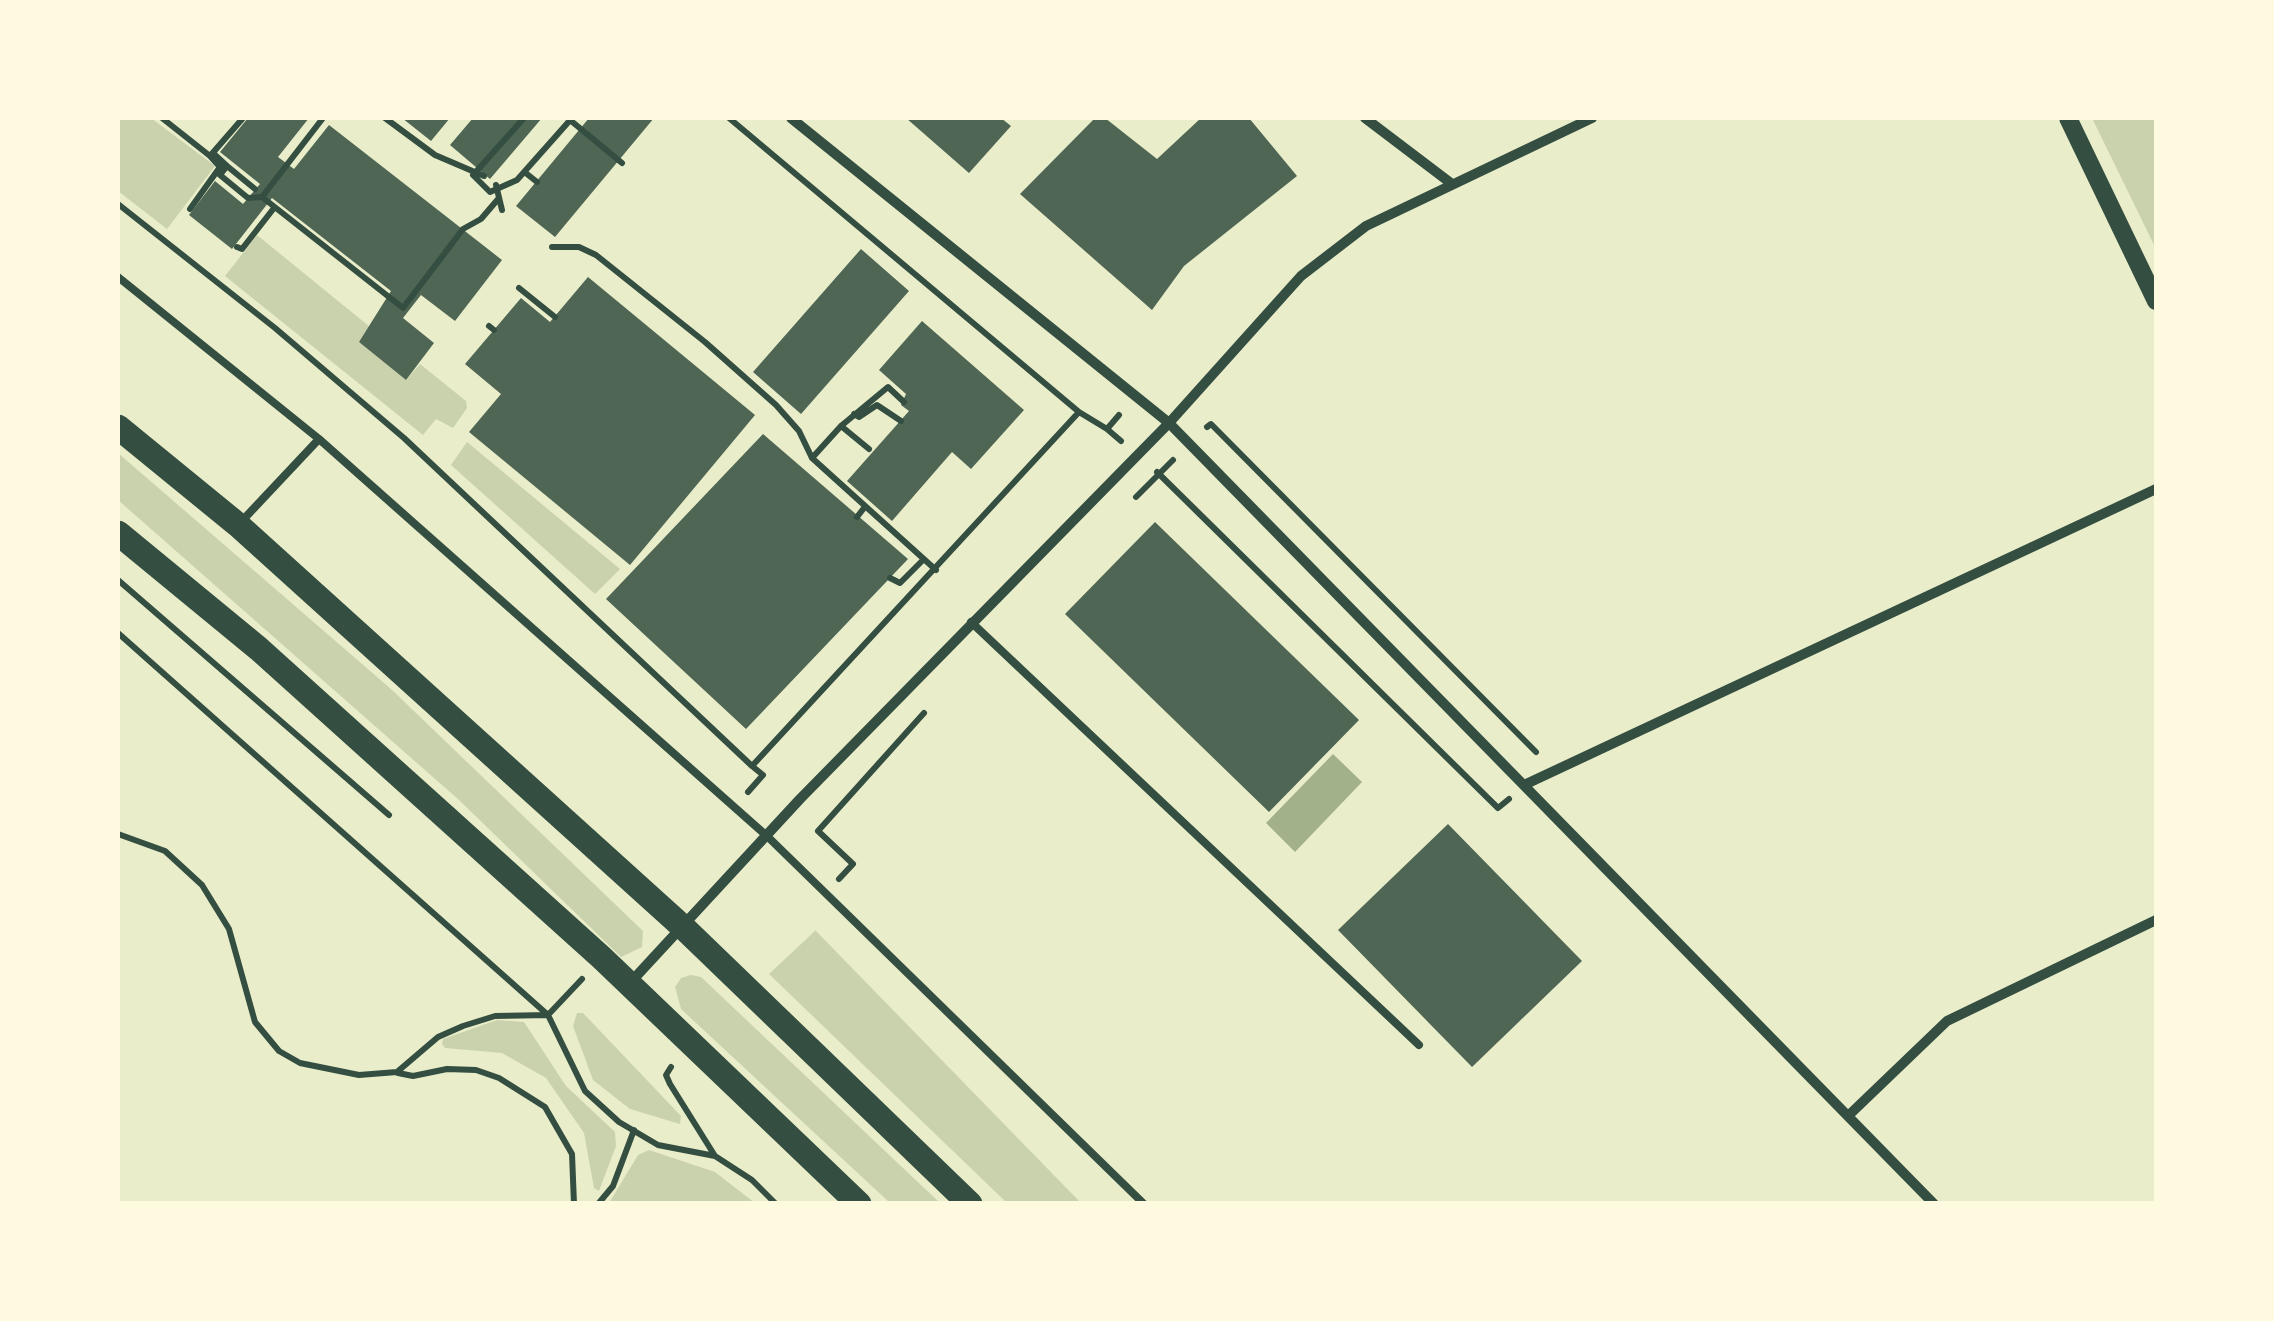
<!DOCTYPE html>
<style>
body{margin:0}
#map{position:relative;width:2274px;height:1321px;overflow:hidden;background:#e9edc9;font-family:Lato,sans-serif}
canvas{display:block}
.frame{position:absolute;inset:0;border:120px solid #fefae0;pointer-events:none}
</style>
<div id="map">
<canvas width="2274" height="1321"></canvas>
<div class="frame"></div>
</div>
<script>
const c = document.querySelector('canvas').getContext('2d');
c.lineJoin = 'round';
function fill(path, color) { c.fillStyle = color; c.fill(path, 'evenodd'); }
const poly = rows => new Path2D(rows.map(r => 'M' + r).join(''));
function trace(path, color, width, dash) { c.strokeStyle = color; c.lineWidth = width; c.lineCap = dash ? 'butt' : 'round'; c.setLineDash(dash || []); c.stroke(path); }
fill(poly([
 [118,118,151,118,215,166,167,229,118,191],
 [2092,118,2156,118,2156,249],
 [257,235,370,327,359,342,406,380,420,364,466,401,467,408,453,428,436,419,423,435,225,276],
 [467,442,620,569,595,594,451,465],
 [118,453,391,689,643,931,642,947,621,957,459,800,118,500],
 [816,930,816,931,1081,1203,1007,1203,769,974],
 [691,975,701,977,940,1203,890,1203,681,1009,675,987,681,978],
 [577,1013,583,1013,681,1116,680,1124,630,1109,593,1080,573,1026],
 [497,1020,524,1022,566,1086,615,1132,616,1146,599,1191,594,1188,584,1133,546,1078,502,1053,445,1048,442,1044,443,1039],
 [649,1150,715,1172,755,1203,609,1203,638,1155]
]), '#cad2ad');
fill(poly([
 [1333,754,1362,782,1295,852,1266,823]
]), '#a3b18a');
fill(poly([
 [248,118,309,118,278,157,294,169,329,125,502,260,455,321,421,295,403,318,434,343,406,380,359,342,391,291,272,198,232,249,189,215,215,181,243,204,260,184,220,152],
 [402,118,450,118,431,141],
 [473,118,542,118,490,179,450,145],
 [589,118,654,118,555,237,516,206],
 [906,118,1001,118,1011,126,969,173],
 [1095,118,1105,118,1157,159,1201,118,1249,118,1297,176,1184,266,1152,310,1020,194],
 [861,249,909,291,801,414,753,372],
 [588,277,755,415,630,565,469,432,501,394,465,364,521,298,550,322],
 [922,321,1024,410,971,469,952,452,892,521,847,481,909,411,901,405,906,394,879,370],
 [763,434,908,559,746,729,606,599],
 [1155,522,1359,720,1269,812,1065,614],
 [1448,824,1582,961,1472,1067,1338,930]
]), '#4f6655');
trace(poly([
 [162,118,210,156,243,118],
 [385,118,435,155,484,176],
 [570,120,622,163],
 [214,154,227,166,220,175,248,198,262,197,323,118],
 [227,166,255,189],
 [527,174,537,182],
 [473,175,490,192,517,180,572,118],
 [473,175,524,118],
 [496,185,502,210],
 [262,197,403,308,463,229,481,219,499,198],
 [118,204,275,328,404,438,752,766,1079,412,729,118],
 [190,209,220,167,210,156],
 [237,247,242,249,274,208],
 [552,247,579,247,596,255,705,342,776,405,799,431,812,458,936,570],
 [519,288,555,317],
 [489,326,494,330],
 [1079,412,1107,429],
 [854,414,859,417,877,405,901,421],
 [1119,415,1107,429,1121,441],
 [841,426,869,449],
 [1207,427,1211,424,1536,752],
 [812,458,841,426,888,387,904,402],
 [1157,472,1498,808,1509,799],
 [1136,497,1173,460],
 [857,517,864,508],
 [890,578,900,583,924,559],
 [118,580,389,815],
 [118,633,548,1015,585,1091,619,1122,658,1145,715,1156,752,1180,776,1204],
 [748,792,763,775,752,766],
 [118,834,165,851,202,885,229,929,255,1022,279,1051,300,1063,359,1075,397,1072,438,1037,463,1026,495,1016,548,1015,582,979],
 [839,879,853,864,818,831,924,713],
 [671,1067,666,1075,670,1084,715,1156],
 [398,1073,413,1076,447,1069,476,1070,499,1078,545,1107,572,1154,574,1204],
 [598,1204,613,1186,634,1130]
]), '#344e41', 6);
trace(poly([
 [118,277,319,439,768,837,1144,1204],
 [240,523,319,439],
 [971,622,1419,1045]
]), '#344e41', 8);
trace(poly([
 [791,118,1169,423,1934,1204],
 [1365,118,1452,184],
 [1524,785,2156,489],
 [629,984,800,799,1169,423,1301,276,1366,226,1592,118],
 [1848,1116,1947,1021,2156,920]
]), '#344e41', 10);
trace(poly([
 [2068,118,2156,301]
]), '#344e41', 18);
trace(poly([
 [118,427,238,525,685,929,970,1204],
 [118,533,259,649,602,958,859,1204]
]), '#344e41', 25);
</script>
